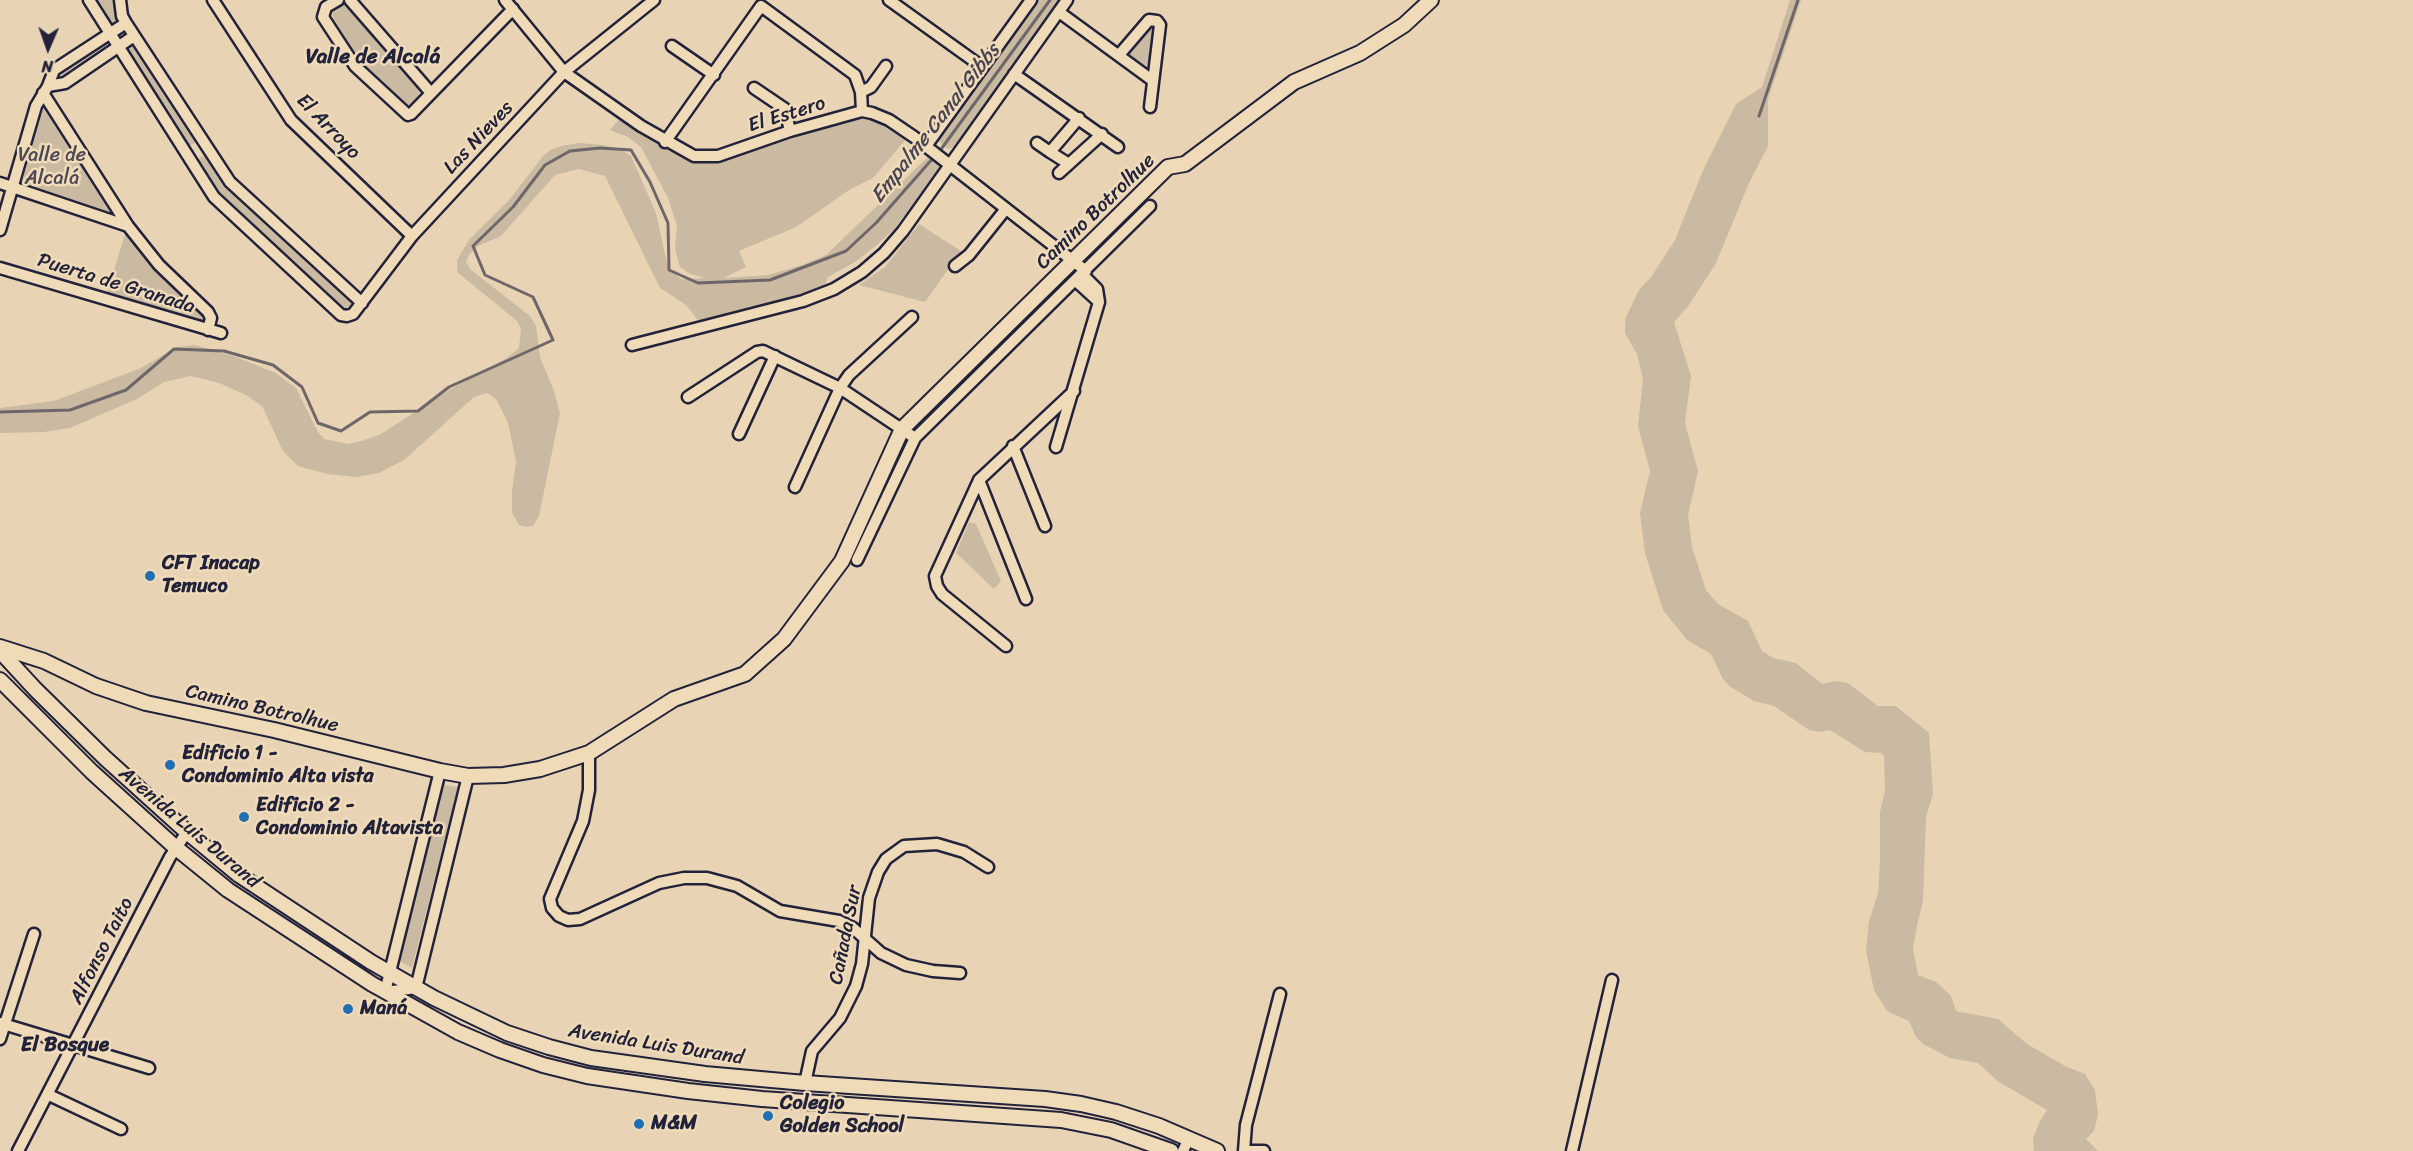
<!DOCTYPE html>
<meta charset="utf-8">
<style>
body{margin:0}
#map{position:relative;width:2413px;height:1151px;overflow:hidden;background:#e8d4b4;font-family:Sriracha,sans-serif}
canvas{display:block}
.north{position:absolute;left:18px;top:18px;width:60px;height:60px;-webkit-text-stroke:4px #f0dbb9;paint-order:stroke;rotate:182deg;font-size:16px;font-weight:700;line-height:24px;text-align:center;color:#22223b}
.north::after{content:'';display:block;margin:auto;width:21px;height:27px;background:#22223b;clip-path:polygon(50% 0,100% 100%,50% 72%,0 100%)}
</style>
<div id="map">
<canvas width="2413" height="1151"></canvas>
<div class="north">N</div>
</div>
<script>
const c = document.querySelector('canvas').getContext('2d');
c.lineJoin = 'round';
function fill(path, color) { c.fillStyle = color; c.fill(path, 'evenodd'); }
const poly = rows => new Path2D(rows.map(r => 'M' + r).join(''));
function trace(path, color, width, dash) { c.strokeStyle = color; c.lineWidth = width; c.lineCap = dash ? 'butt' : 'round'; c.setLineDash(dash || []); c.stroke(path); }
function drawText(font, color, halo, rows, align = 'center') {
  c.font = font + ' Sriracha,sans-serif'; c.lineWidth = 5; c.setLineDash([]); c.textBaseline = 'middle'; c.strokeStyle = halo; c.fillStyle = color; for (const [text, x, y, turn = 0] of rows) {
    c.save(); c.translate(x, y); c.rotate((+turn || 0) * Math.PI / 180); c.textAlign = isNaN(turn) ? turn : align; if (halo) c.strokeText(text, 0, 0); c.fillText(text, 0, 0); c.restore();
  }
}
fill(poly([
 [94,0,115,0,119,22,115,25,109,25],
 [1038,0,1062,0,955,146,948,149,938,141,939,134],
 [1790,0,1801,0,1768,99,1768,146,1749,183,1716,263,1689,305,1674,322,1691,376,1685,423,1698,471,1688,515,1692,547,1706,590,1718,604,1748,621,1762,651,1773,658,1796,663,1822,684,1835,681,1848,683,1878,706,1896,706,1929,733,1933,794,1926,817,1923,901,1917,925,1913,949,1918,975,1936,982,1951,996,1956,1011,1998,1019,2027,1044,2065,1066,2085,1074,2095,1090,2098,1115,2094,1131,2086,1139,2098,1151,2034,1151,2033,1138,2040,1121,2047,1110,1999,1082,1978,1063,1950,1058,1923,1044,1916,1037,1909,1021,1887,1011,1874,990,1866,951,1869,921,1878,893,1880,861,1880,812,1885,791,1884,756,1881,753,1865,752,1830,730,1820,732,1809,730,1774,706,1754,701,1729,686,1723,679,1711,654,1687,640,1663,610,1645,553,1640,513,1650,471,1638,426,1643,379,1637,354,1625,333,1625,319,1639,290,1651,277,1675,240,1704,168,1736,104,1762,87],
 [341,4,350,4,355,9,420,89,418,101,413,105,405,104,363,67,333,18,333,9],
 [1155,21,1157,24,1153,65,1146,66,1129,55],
 [106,44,109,50,64,78,60,73],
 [129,45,138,47,196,137,195,143,189,146,127,54],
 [44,106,112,211,107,213,21,185],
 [862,116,877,119,906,139,873,178,849,190,796,227,739,251,746,267,724,278,768,275,802,265,826,255,930,155,941,161,939,169,896,227,878,244,855,262,828,277,825,284,809,291,701,324,686,305,660,288,605,176,579,169,555,175,501,236,478,246,469,255,466,262,470,269,530,316,536,326,540,357,554,391,560,413,539,516,533,526,526,527,519,525,512,513,512,492,516,461,508,423,496,399,487,393,474,397,404,460,379,473,356,477,327,474,298,466,283,451,262,406,246,395,219,383,191,376,164,382,137,399,70,428,44,432,0,433,0,408,54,401,141,368,177,347,195,345,236,357,276,373,296,388,318,432,324,439,348,444,362,441,381,434,449,390,507,358,519,348,521,329,517,321,457,272,457,260,469,240,510,199,543,156,550,150,561,146,579,143,603,145,620,149,631,156,656,213,668,268,681,279,705,278,690,274,680,267,675,249,677,226,668,198,641,147,628,137,610,130,621,117,690,162,703,163,719,162],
 [206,156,354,302,353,310,346,311,217,193,198,162,200,157],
 [919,224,961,251,925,302,859,285,885,267],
 [126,231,149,263,191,299,208,319,204,321,107,293],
 [969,522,976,524,1001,581,994,589,956,553],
 [443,785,458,787,412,968,400,961]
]), '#cabaa2');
trace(poly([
 [1759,116,1798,0],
 [939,152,1050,0],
 [0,412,70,410,126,390,174,349,224,351,273,365,302,387,318,423,341,431,370,412,418,411,449,387,553,340,533,297,485,275,473,246,513,207,545,165,570,151,600,148,631,150,650,182,668,223,669,270,698,283,770,280,846,251,876,223,934,157]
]), '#6e676a', 3);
const minor = poly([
 [89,0,214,197,341,315,347,316,353,314,412,236,564,72,654,0],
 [120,0,122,16,126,23,230,182,362,303],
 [213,0,291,120,412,236],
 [338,0,326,7,323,17,355,66,408,115,411,114,513,9],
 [350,0,431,93],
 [505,0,564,72,641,126,694,156,718,156,790,131,862,111,872,113,889,120,914,137,1086,271],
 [889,0,981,66],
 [1059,12,1152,80],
 [672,46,714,75],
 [1119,55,1149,20,1157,21,1160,25,1150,107],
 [1014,74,1118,147],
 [48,86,65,83,134,36],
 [754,88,785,109,790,131],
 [861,92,871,87,886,66],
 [43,93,128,226,159,265,208,312,211,318,208,330],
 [665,142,761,6,855,75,861,92,862,111],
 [1037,143,1050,152],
 [926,146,1031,0],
 [1069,164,1050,152,1079,118],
 [1059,173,1102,134],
 [0,183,128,226],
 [0,230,36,106,48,86,54,70,126,23],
 [955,266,969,255,1005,210],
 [0,268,221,333],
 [1076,281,1099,302],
 [632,345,803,301,834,289,862,272,884,253,903,231,1067,0],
 [688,397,757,352,763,351,840,388,915,438],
 [739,434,775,356],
 [1013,446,1045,526],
 [1056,447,1099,302,1097,289,1082,274],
 [979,480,1026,599],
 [795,487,840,388,849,375,912,317],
 [857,560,915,438,1150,206],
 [1006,646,942,594,937,586,935,576,979,480,1074,391],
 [589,753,589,790,583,821,550,899,552,908,559,916,568,920,580,919,659,883,684,878,707,878,737,886,780,911,839,921,853,928,881,953,906,965,933,971,960,973],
 [440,771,385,992,416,988,468,776],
 [0,1023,149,1068],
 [0,1039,34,934],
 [805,1083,812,1051,840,1018,856,986,862,964,869,898,878,872,886,859,904,846,937,844,964,852,988,867],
 [49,1095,121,1129],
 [18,1151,170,857,187,832],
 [1183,1151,1189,1138],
 [1244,1151,1246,1125,1280,994],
 [1249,1151,1264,1151],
 [1572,1151,1612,980]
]);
const tertiary = poly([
 [0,647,44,661,96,686,146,703,274,730,440,771,468,776,504,775,540,769,589,753,674,699,745,674,784,639,842,561,902,429,1168,167,1185,164,1294,82,1360,53,1404,25,1431,0],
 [0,651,35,689,105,758,187,832,239,875,371,962,434,998,507,1033,549,1047,591,1058,705,1074,805,1083,1045,1099,1081,1104,1116,1112,1159,1126,1217,1151],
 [0,680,92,772,175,847,228,890,372,984,458,1032,500,1050,543,1065,587,1076,688,1091,762,1099,1061,1120,1111,1130,1171,1151]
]);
trace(minor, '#22223b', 15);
trace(tertiary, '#22223b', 18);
trace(minor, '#f0dbb9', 10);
trace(tertiary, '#f0dbb9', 14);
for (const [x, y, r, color] of [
 [150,576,6,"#1f6fb2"],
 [170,765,6,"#1f6fb2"],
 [244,817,6,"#1f6fb2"],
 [348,1009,6,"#1f6fb2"],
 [768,1116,6,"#1f6fb2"],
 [639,1124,6,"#1f6fb2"]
]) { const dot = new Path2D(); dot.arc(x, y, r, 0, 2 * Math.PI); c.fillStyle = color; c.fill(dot); trace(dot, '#f0dbb9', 2); }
drawText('20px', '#22223b', '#f0dbb9', [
 ["El Estero",787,115,-17],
 ["El Arroyo",328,127,46],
 ["Las Nieves",479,138,-47],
 ["Camino Botrolhue",1096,212,-44],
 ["Puerta de Granada",116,284,17],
 ["Camino Botrolhue",262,709,13],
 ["Avenida Luis Durand",189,828,40],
 ["Cañada Sur",846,935,-79],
 ["Alfonso Taito",102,951,-63],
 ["Avenida Luis Durand",656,1045,9]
]);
drawText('20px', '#4c4855', '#f0dbb9', [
 ["Valle de",52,156],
 ["Alcalá",52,179]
]);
drawText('bold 20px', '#22223b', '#f0dbb9', [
 ["CFT Inacap",162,564],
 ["Temuco",162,587],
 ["Edificio 1 -",182,754],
 ["Condominio Alta vista",182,777],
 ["Edificio 2 -",256,806],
 ["Condominio Altavista",256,829],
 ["Maná",360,1009],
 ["Colegio",780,1104],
 ["Golden School",780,1127],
 ["M&M",651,1124]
], 'left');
drawText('bold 21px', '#22223b', '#f0dbb9', [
 ["Valle de Alcalá",373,58],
 ["El Bosque",65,1046]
]);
drawText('italic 21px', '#484452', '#f0dbb9', [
 ["Empalme Canal Gibbs",936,124,-52]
]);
</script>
